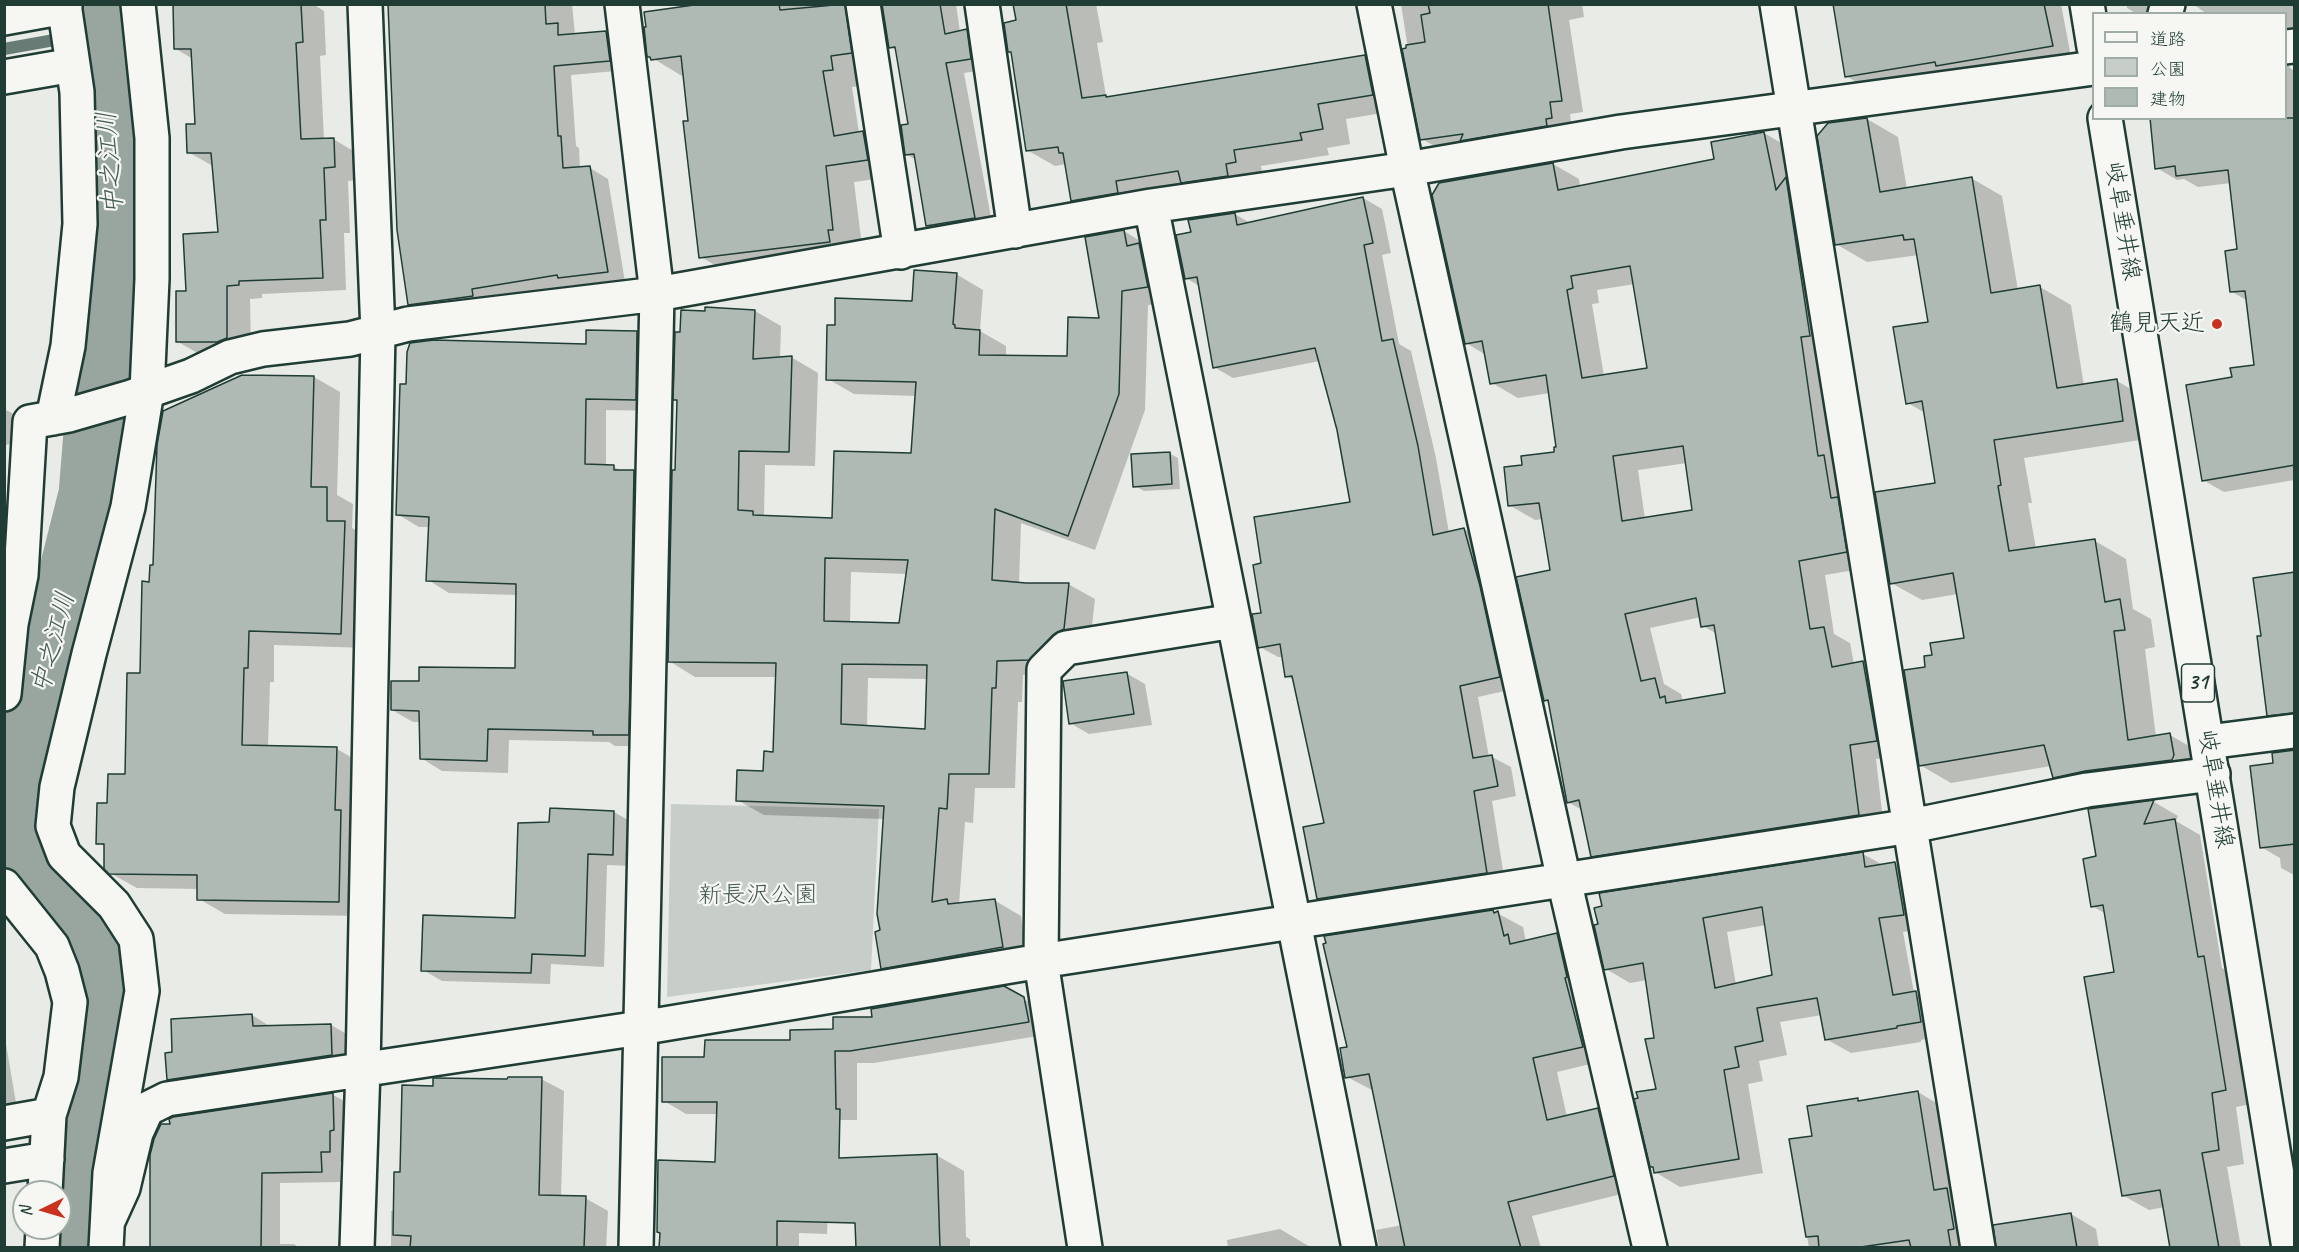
<!DOCTYPE html>
<meta charset="utf-8">
<style>
body{margin:0}
#map{position:relative;width:2299px;height:1252px;overflow:hidden;background:#e9ebe7;font-family:Caveat,"Klee One",sans-serif}
canvas{display:block}
.frame{position:absolute;inset:0;border:6px solid #1f3d34;pointer-events:none}
.legend{position:absolute;left:2092px;top:12px;width:195px;height:108px;box-sizing:border-box;background:#f6f6f2;border:2px solid #a0aca6;margin:0;padding:8px 10px;list-style:none;font-size:18px;color:#1f3d34}
.legend li{display:flex;align-items:center;gap:12px;height:30px}
.legend b{width:30px;border:2px solid #a0aca6}
.north{position:absolute;left:12px;top:1180px;width:60px;height:60px;box-sizing:border-box;background:#f6f6f2;border:2px solid #a0aca6;border-radius:50%;rotate:265deg;font-size:16px;font-weight:700;line-height:24px;text-align:center;color:#1f3d34}
.north::after{content:'';display:block;margin:auto;width:21px;height:27px;background:#c8321e;clip-path:polygon(50% 0,100% 100%,50% 72%,0 100%)}
</style>
<div id="map">
<canvas width="2299" height="1252"></canvas>
<div class="frame"></div>
<ul class="legend">
<li><b style="height:8px;background:#f6f6f2"></b>道路</li>
<li><b style="height:16px;background:#c7cec9"></b>公園</li>
<li><b style="height:16px;background:#b0bab5"></b>建物</li>
</ul>
<div class="north">N</div>
</div>
<script>
const c = document.querySelector('canvas').getContext('2d');
c.lineJoin = 'round';
function fill(path, color) { c.fillStyle = color; c.fill(path, 'evenodd'); }
const poly = rows => new Path2D(rows.map(r => 'M' + r).join(''));
function trace(path, color, width, dash) { c.strokeStyle = color; c.lineWidth = width; c.lineCap = dash ? 'butt' : 'round'; c.setLineDash(dash || []); c.stroke(path); }
function drawText(font, color, halo, rows, align = 'center') {
  c.font = font + ' Caveat,"Klee One",sans-serif'; c.lineWidth = 4.5; c.setLineDash([]); c.textBaseline = 'middle'; c.strokeStyle = halo; c.fillStyle = color; for (const [text, x, y, turn = 0] of rows) {
    c.save(); c.translate(x, y); c.rotate((+turn || 0) * Math.PI / 180); c.textAlign = isNaN(turn) ? turn : align; if (halo) c.strokeText(text, 0, 0); c.fillText(text, 0, 0); c.restore();
  }
}
fill(poly([
 [671,804,879,809,871,970,667,997]
]), '#c7cec9');
fill(poly([
 [175,4,313,4,324,11,326,55,320,56,324,140,333,139,357,153,358,180,348,181,350,233,344,233,346,290,262,294,262,298,250,299,251,352,201,355,178,342,187,292,219,233,213,166,188,152,197,125,193,59,176,49],
 [390,4,572,4,575,35,606,32,624,43,627,70,571,75,576,146,579,148,580,169,590,168,608,179,625,282,577,288,574,285,489,299,428,315,409,304],
 [718,4,845,4,874,21,862,86,852,87,859,133,863,132,893,149,897,176,854,182,862,246,730,274,701,257,685,75,682,76,649,56],
 [883,4,956,4,960,32,966,31,985,42,989,69,964,73,993,228,946,236,927,225,916,160,906,154,910,125,897,51,890,47],
 [1014,4,1096,4,1103,42,1097,43,1106,96,1109,98,1365,57,1393,73,1400,110,1346,119,1350,144,1327,148,1329,155,1261,166,1263,178,1100,216,1072,200,1066,164,1055,166,1027,150,1012,53,1009,51,1017,22],
 [1401,4,1582,4,1584,17,1569,20,1583,112,1570,114,1572,130,1443,151,1422,139],
 [1835,4,2061,4,2071,57,1865,87,1846,76],
 [2127,4,2174,4,2170,14,2137,14,2127,8],
 [2193,4,2294,4,2294,44,2287,62,2290,68,2294,71,2294,480,2224,492,2203,480,2234,378,2255,366,2248,301,2232,292,2238,250,2231,183,2198,187,2184,179,2177,180,2157,168,2286,118,2286,14,2207,14],
 [1867,119,1898,137,1907,189,1971,178,2002,196,2018,290,2040,287,2071,305,2084,386,2117,381,2148,399,2153,438,2024,458,2032,503,2028,503,2036,549,2095,541,2126,559,2133,609,2151,619,2155,647,2145,649,2156,737,2170,735,2201,753,2204,774,2085,795,2054,777,2051,766,1951,783,1920,765,1926,669,1934,656,1966,639,1958,594,1922,600,1891,583,1936,484,1925,413,1908,403,1930,323,1919,255,1867,262,1836,244],
 [2172,755,2175,755,2170,768,2167,767],
 [1764,133,1790,148,1872,567,1825,575,1834,634,1850,643,1854,664,1862,662,1888,677,1902,755,1876,759,1884,829,1618,871,1592,856,1582,810,1568,802,1550,703,1545,700,1551,571,1543,519,1535,520,1509,505,1524,467,1556,454,1558,448,1550,393,1518,398,1492,383,1486,355,1466,343,1553,164,1579,179,1580,187,1716,160],
 [1635,284,1649,370,1604,376,1592,304,1599,303,1597,290],
 [1687,463,1694,511,1645,519,1638,470],
 [1701,617,1703,626,1717,634,1727,694,1683,702,1681,694,1664,684,1650,628],
 [1363,198,1382,209,1391,253,1382,255,1399,344,1411,351,1436,458,1449,533,1464,529,1483,540,1518,688,1478,697,1489,757,1492,757,1511,767,1516,796,1492,801,1505,883,1337,909,1318,898,1326,825,1295,681,1286,676,1284,657,1278,657,1260,647,1262,564,1351,503,1339,430,1320,361,1233,378,1214,367,1201,287,1186,278,1192,233,1235,214,1250,223],
 [1124,231,1150,247,1174,301,1148,305,1145,410,1095,550,1021,523,1019,584,1068,584,1095,599,1090,644,1056,675,1023,675,1022,702,1018,702,1015,788,975,788,973,823,965,822,959,905,994,900,1021,916,1028,962,909,983,882,968,884,819,764,815,737,800,765,773,774,753,777,677,695,677,669,661,678,401,675,399,682,333,707,312,706,309,755,311,781,326,780,358,791,357,818,373,815,466,765,465,764,517,833,519,913,455,917,396,854,394,828,379,837,327,914,302,956,274,983,290,980,331,1006,346,1006,357,1068,357,1101,320],
 [851,572,907,574,900,624,850,623],
 [868,678,928,679,927,730,867,727],
 [587,332,637,333,658,345,657,411,606,410,606,466,614,467,622,471,634,472,655,484,649,746,615,746,609,742,509,740,508,773,442,771,421,758,421,722,413,722,392,710,421,683,516,670,517,595,449,593,428,580,430,527,419,527,397,514,587,346],
 [314,377,340,392,337,495,353,504,352,528,370,538,367,648,274,645,274,682,270,682,268,747,337,749,363,764,365,916,225,914,199,899,199,889,137,888,110,873,106,847,98,843,109,805,127,776,154,566],
 [4,409,14,414,19,443,4,445],
 [1169,453,1178,458,1180,489,1144,491,1135,486],
 [2294,604,2294,729,2269,715,2263,637],
 [1126,673,1145,684,1152,725,1089,734,1070,723],
 [2294,751,2294,875,2281,868,2280,858,2261,847,2275,765],
 [2154,802,2178,816,2176,821,2200,835,2222,968,2229,972,2251,1104,2236,1107,2244,1164,2227,1167,2241,1248,2172,1248,2165,1207,2149,1210,2124,1196,2116,973,2106,914,2092,906,2098,858,2090,810],
 [614,812,633,823,632,866,607,865,604,967,551,964,550,984,442,981,423,970,516,919,551,824],
 [1863,854,1883,865,1895,863,1919,878,1928,928,1903,932,1914,993,1940,1007,1945,1035,1921,1040,1921,1042,1851,1053,1826,1039,1822,1015,1780,1022,1787,1055,1759,1061,1763,1081,1748,1084,1763,1173,1680,1187,1655,1172,1652,1167,1657,1090,1656,1039,1647,980,1630,983,1606,969,1596,926],
 [1766,925,1774,976,1736,985,1727,932],
 [1493,911,1523,927,1526,942,1557,935,1582,949,1607,1060,1557,1072,1567,1117,1598,1109,1623,1124,1638,1190,1532,1216,1541,1248,1379,1248,1376,1230,1402,1225,1374,1091,1347,1077,1348,1048],
 [1004,988,1046,1012,1050,1034,874,1063,857,1063,857,1120,832,1120,827,1234,799,1233,799,1248,659,1248,660,1162,716,1163,718,1114,686,1114,664,1101,706,1059,792,1042,874,1019],
 [252,1015,271,1027,331,1025,350,1036,351,1066,187,1090,168,1079,174,1054],
 [4,1032,16,1103,4,1105],
 [541,1079,564,1091,561,1197,585,1198,608,1211,606,1248,391,1248,391,1211,395,1211,402,1174,434,1087],
 [1918,1092,1943,1107,1980,1248,1809,1248,1791,1141,1813,1137,1857,1099,1862,1102],
 [333,1095,352,1105,348,1162,340,1162,340,1182,280,1183,280,1244,294,1244,300,1248,151,1248,171,1125],
 [936,1155,964,1171,966,1237,970,1239,970,1248,858,1248],
 [2071,1214,2096,1229,2099,1248,1998,1248],
 [1280,1229,1312,1248,1228,1248,1227,1240]
]), '#0003');
trace(poly([
 [4,49,60,39]
]), '#687c75', 12);
trace(poly([
 [76,1248,84,1143,106,1001,101,952,77,913,28,869,14,842,11,804,51,662,93,495,116,212,99,4]
]), '#99a6a0', 69);
const building = poly([
 [173,4,301,4,303,42,296,43,301,139,334,138,335,167,324,168,326,220,320,220,323,278,239,281,239,285,227,286,227,338,217,342,176,342,176,291,186,291,183,234,218,232,211,153,187,153,186,124,195,124,191,49,174,49,173,4],
 [388,4,545,4,546,24,558,23,558,35,606,31,610,61,554,66,558,136,561,136,563,168,590,166,608,272,558,278,557,275,472,289,473,296,408,305,397,230,388,4],
 [701,4,779,4,780,10,845,4,852,53,831,56,833,70,823,71,834,136,863,131,868,160,826,166,833,230,828,230,830,242,699,258,683,121,688,121,681,56,651,60,650,57,647,57,644,27,646,27,644,12,701,4],
 [882,4,940,4,945,34,967,29,971,59,946,63,975,218,926,226,914,154,905,155,901,125,908,124,895,47,889,48,882,4],
 [1013,4,1066,4,1082,98,1106,95,1106,97,1365,55,1373,95,1318,104,1323,129,1300,133,1302,140,1234,150,1236,162,1226,164,1228,176,1181,183,1178,171,1116,181,1118,193,1071,201,1063,153,1059,153,1058,147,1026,151,1011,52,1008,52,1004,23,1016,20,1013,4],
 [1428,4,1548,4,1562,101,1550,102,1552,118,1546,119,1547,126,1460,141,1463,134,1420,140,1402,49,1406,48,1406,45,1425,42,1421,15,1430,13,1428,4],
 [1833,4,2044,4,2053,46,1936,66,1935,62,1845,77,1833,4],
 [1867,118,1880,192,1972,177,1991,293,2040,285,2057,388,2117,379,2123,421,1994,440,2001,485,1998,486,2009,551,2095,539,2105,602,2120,599,2125,630,2114,631,2128,740,2170,733,2174,755,2172,760,2085,771,2053,778,2044,745,1919,766,1904,670,1925,667,1924,656,1932,655,1930,643,1964,638,1953,573,1890,584,1875,492,1935,483,1922,401,1906,404,1893,327,1928,322,1914,239,1904,240,1903,235,1835,245,1817,136,1828,123,1867,118],
 [2150,118,2295,118,2295,465,2202,481,2186,385,2232,377,2230,368,2254,365,2245,291,2230,292,2225,251,2237,249,2228,170,2176,176,2175,166,2155,169,2150,118],
 [1764,132,1776,190,1786,177,1810,336,1801,337,1818,456,1824,455,1831,498,1838,497,1847,552,1799,561,1810,629,1824,627,1832,667,1863,661,1877,741,1850,745,1859,815,1591,857,1579,800,1567,803,1548,700,1544,701,1516,577,1550,570,1539,503,1508,506,1504,467,1522,465,1521,456,1554,452,1554,447,1556,447,1546,375,1490,384,1482,341,1465,344,1432,195,1439,183,1553,163,1558,190,1714,159,1711,142,1764,132],
 [1630,266,1647,368,1582,378,1567,290,1573,288,1571,276,1630,266],
 [1683,446,1692,510,1622,521,1613,456,1683,446],
 [1696,598,1701,627,1714,625,1725,693,1666,703,1665,696,1660,698,1655,678,1641,681,1625,614,1696,598],
 [1363,197,1373,243,1364,245,1382,341,1393,339,1418,446,1433,535,1464,528,1480,586,1500,677,1460,686,1473,758,1492,755,1498,786,1474,791,1487,873,1317,899,1303,827,1324,823,1292,676,1285,677,1280,644,1258,648,1252,614,1261,613,1253,565,1261,563,1254,517,1350,502,1337,430,1315,348,1213,368,1197,277,1185,279,1176,235,1191,232,1188,220,1235,213,1237,225,1363,197],
 [1124,230,1127,246,1139,243,1148,287,1122,291,1119,394,1068,536,995,509,992,580,1026,583,1069,583,1064,629,1053,635,1029,660,997,661,996,688,992,688,989,774,949,774,947,809,939,808,932,902,947,899,948,904,995,899,1003,947,881,969,875,932,880,930,877,914,884,806,736,801,737,770,763,771,764,751,773,752,776,663,668,662,672,470,675,470,677,400,673,400,675,332,680,332,681,310,705,311,705,307,755,310,753,359,792,356,789,452,739,451,738,510,753,511,753,515,832,518,834,451,911,453,916,382,826,380,827,325,835,325,835,298,912,301,914,270,957,273,953,324,955,325,955,328,980,330,979,355,1067,356,1068,317,1099,318,1085,237,1124,230],
 [825,558,908,560,899,623,824,621,825,558],
 [842,664,927,665,925,729,841,724,842,664],
 [586,330,637,331,636,400,586,399,585,464,614,465,614,470,634,470,629,735,593,735,593,731,488,729,487,761,420,759,419,711,391,710,391,681,419,681,419,667,515,668,516,584,426,581,429,517,396,515,400,384,406,384,407,352,410,343,434,340,586,344,586,330],
 [242,375,314,376,311,487,327,487,327,521,345,521,341,634,249,631,248,668,244,668,242,745,337,747,335,810,341,810,339,902,197,900,197,875,109,874,104,869,104,844,96,844,97,803,107,803,108,774,125,774,127,673,140,673,142,581,149,582,150,565,153,565,157,445,163,411,242,375],
 [1170,452,1172,484,1133,487,1131,454,1170,452],
 [2295,572,2295,713,2267,716,2257,636,2261,636,2253,578,2295,572],
 [1127,672,1134,714,1069,724,1063,681,1127,672],
 [2295,750,2295,844,2260,848,2250,766,2273,763,2272,753,2295,750],
 [2154,800,2144,824,2175,819,2198,957,2204,956,2226,1090,2212,1093,2219,1150,2202,1153,2219,1248,2170,1248,2160,1190,2122,1196,2084,977,2114,972,2103,905,2091,907,2083,859,2096,856,2088,809,2154,800],
 [550,808,614,811,613,855,588,854,585,956,532,954,531,973,421,971,423,915,515,918,518,823,549,822,550,808],
 [1863,852,1865,867,1895,862,1904,915,1879,918,1893,995,1916,991,1921,1022,1897,1026,1897,1028,1825,1040,1817,998,1757,1008,1763,1041,1735,1047,1739,1067,1724,1070,1739,1159,1654,1173,1653,1167,1650,1167,1634,1099,1638,1098,1636,1092,1656,1089,1645,1039,1654,1038,1643,963,1604,970,1594,925,1598,924,1594,908,1602,906,1599,893,1863,852],
 [1762,907,1772,975,1715,988,1703,918,1762,907],
 [1493,910,1494,913,1498,911,1504,936,1508,934,1510,944,1557,933,1567,977,1565,978,1583,1047,1533,1058,1547,1120,1598,1108,1614,1176,1508,1202,1521,1248,1405,1248,1369,1074,1345,1078,1340,1048,1347,1047,1323,944,1326,943,1324,936,1493,910],
 [1004,986,1024,997,1029,1022,850,1051,835,1051,836,1109,840,1109,839,1158,937,1154,940,1248,856,1248,855,1223,777,1221,777,1248,659,1248,660,1233,657,1232,658,1160,715,1162,717,1102,662,1102,662,1057,704,1057,705,1040,790,1040,790,1030,833,1029,833,1017,872,1017,871,1009,1004,986],
 [252,1014,253,1026,331,1024,332,1055,167,1080,165,1053,172,1052,171,1019,252,1014],
 [508,1077,542,1077,539,1195,586,1196,584,1248,410,1248,411,1236,393,1235,394,1172,400,1172,402,1085,433,1086,433,1078,435,1078,507,1079,508,1077],
 [1918,1091,1934,1190,1947,1188,1954,1229,1948,1230,1951,1248,1911,1248,1909,1240,1854,1248,1819,1248,1818,1236,1806,1237,1789,1139,1812,1136,1807,1106,1858,1098,1858,1101,1918,1091],
 [333,1093,334,1130,330,1131,330,1152,321,1152,322,1172,262,1173,261,1248,150,1248,150,1155,154,1139,161,1124,170,1124,169,1119,173,1117,333,1093],
 [2071,1213,2077,1248,1996,1248,1993,1225,2071,1213]
]);
fill(building, '#b0bab5');
trace(building, '#1f3d34', 1.5);
const minor = poly([
 [622,4,657,294,636,1248],
 [863,4,901,252],
 [982,4,1015,231],
 [1374,4,1407,169,1564,880,1650,1248],
 [1777,4,1978,1248],
 [2165,14,2168,4],
 [4,18,65,7],
 [2286,47,2294,46],
 [4,77,73,65],
 [1151,206,1359,1248],
 [53,418,68,346,80,224,77,92,64,4],
 [4,625,11,624,21,575,30,422,69,415,131,397,191,376,230,357,263,349,350,339,408,324,657,294,1151,206,1407,169,1621,132,2094,68],
 [4,694,11,624],
 [2208,742,2294,731],
 [4,886,52,946,62,971,70,1002,61,1077,49,1115,45,1192],
 [4,1123,49,1115],
 [4,1166,47,1159],
 [108,1221,123,1188,136,1133,147,1109,167,1099,640,1028,1041,961,1911,826,2087,790,2213,774],
 [42,1248,43,1228],
 [106,1248,110,1173,142,991,136,939,114,905,64,855,53,826,57,787,89,654,128,507,147,391,152,279,152,138,138,4],
 [357,1248,363,1068,378,333,365,4],
 [1085,1248,1041,961,1044,670,1066,648,1234,621]
]);
const major = poly([
 [2087,4,2094,47],
 [2105,118,2289,1248]
]);
trace(minor, '#1f3d34', 38);
trace(major, '#1f3d34', 38);
trace(minor, '#f6f6f2', 33);
trace(major, '#f6f6f2', 33);
for (const [x, y, r, color] of [
 [2217,324,6,"#c8321e"]
]) { const dot = new Path2D(); dot.arc(x, y, r, 0, 2 * Math.PI); c.fillStyle = color; c.fill(dot); trace(dot, '#f6f6f2', 2); }
for (const [x, y, w] of [
 [2198,683,33]
]) { const box = new Path2D(); box.roundRect(x - w / 2, y - 19, w, 38, 4.5); c.fillStyle = '#f6f6f2'; c.fill(box); trace(box, '#1f3d34', 1.5); }
drawText('bold 22px', '#1f3d34', null, [
 ["31",2198,683]
]);
drawText('24px', '#1f3d34', '#f6f6f2', [
 ["岐阜垂井線",2122,221,81],
 ["岐阜垂井線",2215,789,81]
]);
drawText('24px', '#1f3d34', '#f6f6f2', [
 ["鶴見天近",2205,324]
], 'right');
drawText('24px', '#415a52', '#f6f6f2', [
 ["新長沢公園",758,896]
]);
drawText('italic 26px', '#445c54', '#f6f6f2', [
 ["中之江川",111,163,-94],
 ["中之江川",54,643,-75]
]);
</script>
